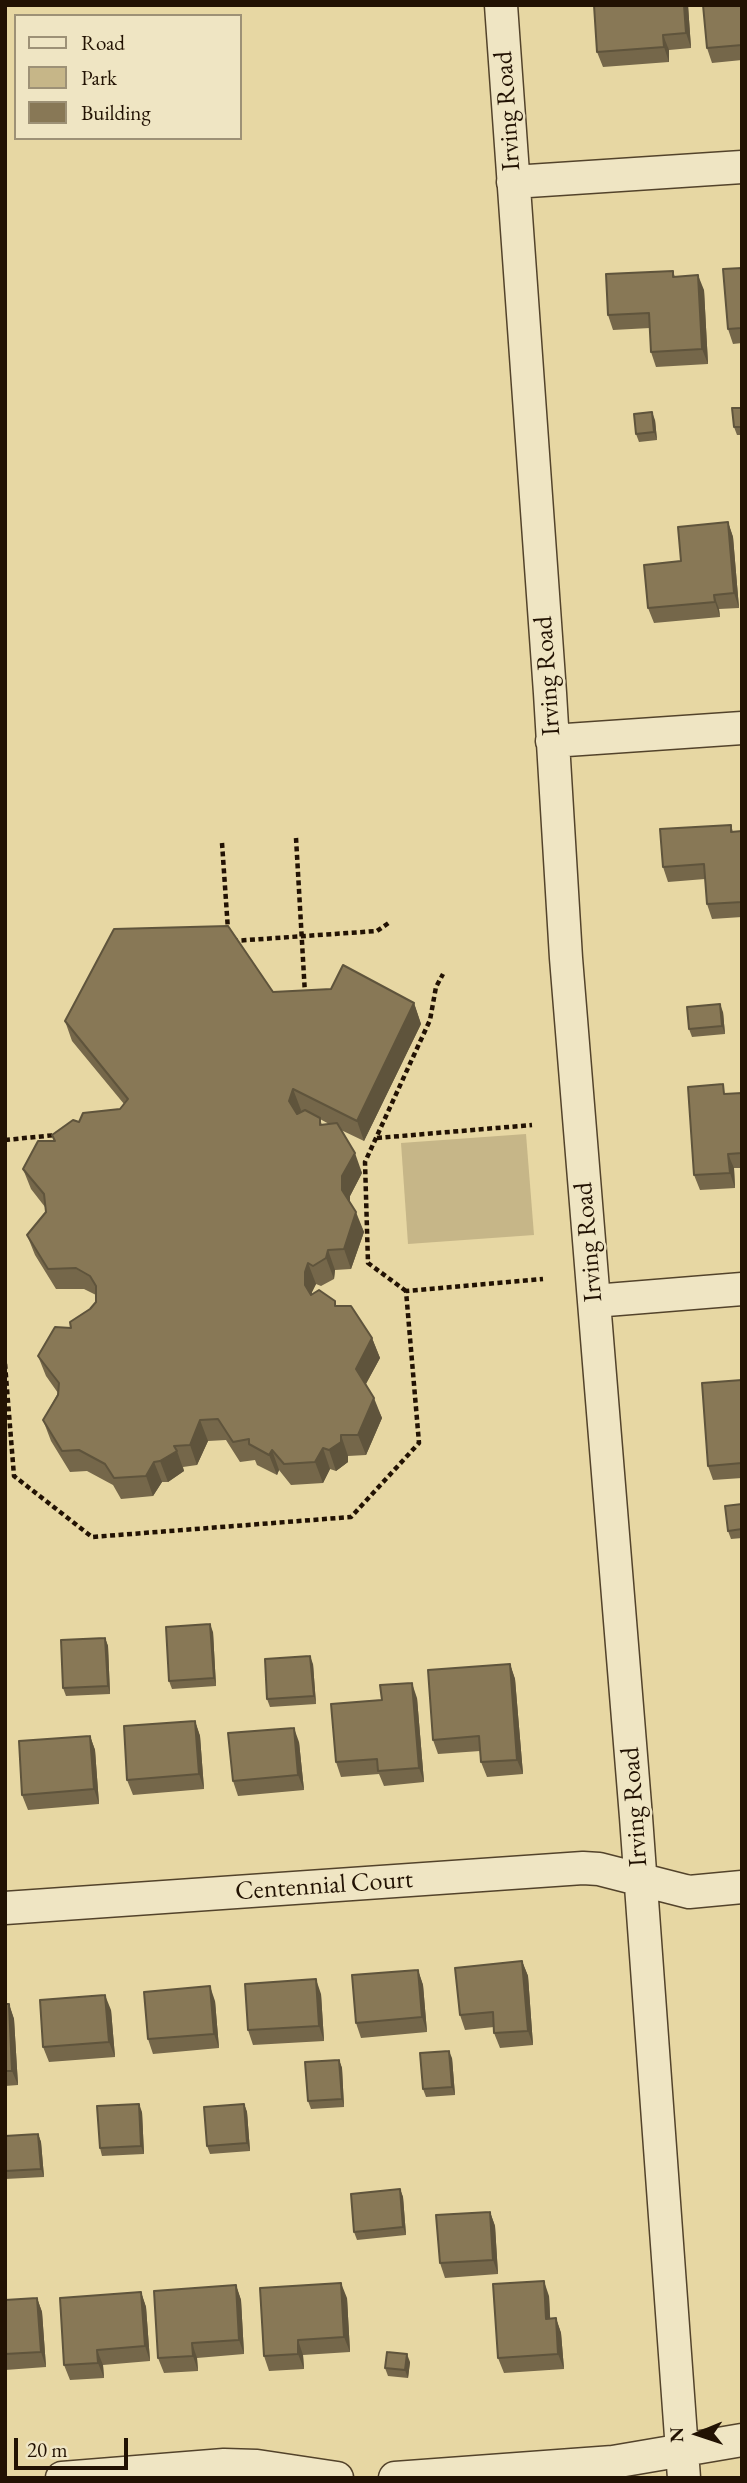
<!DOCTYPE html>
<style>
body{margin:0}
#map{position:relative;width:747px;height:2483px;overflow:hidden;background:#e7d7a3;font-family:"EB Garamond",serif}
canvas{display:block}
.frame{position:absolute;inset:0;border:7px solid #221203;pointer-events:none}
.legend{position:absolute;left:14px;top:14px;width:228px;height:126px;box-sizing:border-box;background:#efe5c3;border:2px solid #9d9176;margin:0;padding:9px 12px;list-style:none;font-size:21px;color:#221203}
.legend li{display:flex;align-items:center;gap:14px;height:35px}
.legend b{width:35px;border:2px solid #9d9176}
.north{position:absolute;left:663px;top:2399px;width:70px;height:70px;-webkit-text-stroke:5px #efe5c3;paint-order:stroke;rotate:268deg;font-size:19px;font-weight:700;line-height:28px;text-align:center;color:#221203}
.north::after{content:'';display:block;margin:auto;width:24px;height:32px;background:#221203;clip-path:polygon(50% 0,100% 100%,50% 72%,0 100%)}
.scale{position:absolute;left:14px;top:2438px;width:114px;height:32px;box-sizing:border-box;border:4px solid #221203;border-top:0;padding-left:9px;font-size:21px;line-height:24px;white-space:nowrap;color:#221203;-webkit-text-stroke:5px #efe5c3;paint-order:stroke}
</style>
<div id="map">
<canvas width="747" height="2483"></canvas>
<div class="frame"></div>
<ul class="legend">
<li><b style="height:9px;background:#efe5c3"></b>Road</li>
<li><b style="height:19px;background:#c6b688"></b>Park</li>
<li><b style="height:19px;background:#887856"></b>Building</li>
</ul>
<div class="north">N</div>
<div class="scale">20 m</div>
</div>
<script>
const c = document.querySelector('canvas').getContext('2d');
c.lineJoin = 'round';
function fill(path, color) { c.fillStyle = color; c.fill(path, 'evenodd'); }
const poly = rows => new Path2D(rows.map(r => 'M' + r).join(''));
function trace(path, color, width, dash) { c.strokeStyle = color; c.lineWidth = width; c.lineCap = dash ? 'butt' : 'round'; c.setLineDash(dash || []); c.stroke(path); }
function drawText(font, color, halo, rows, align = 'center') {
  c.font = font + ' "EB Garamond",serif'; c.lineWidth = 5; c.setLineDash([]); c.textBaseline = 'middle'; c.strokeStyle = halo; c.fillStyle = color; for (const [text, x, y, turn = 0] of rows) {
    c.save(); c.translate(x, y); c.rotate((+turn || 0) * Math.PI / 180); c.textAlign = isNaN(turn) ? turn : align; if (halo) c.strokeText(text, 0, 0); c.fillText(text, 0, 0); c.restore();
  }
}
fill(poly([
 [526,1134,534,1235,408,1244,401,1143]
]), '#c6b688');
const minor = poly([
 [501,5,550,693,566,958,636,1817,684,2478],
 [513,182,742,167],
 [552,741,742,728],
 [594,1301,742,1289],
 [5,1908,583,1868,599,1869,689,1892,742,1887],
 [62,2478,224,2465,257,2466,337,2478],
 [395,2478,613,2462,742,2440]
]);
trace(minor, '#53432b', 35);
trace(poly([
 [296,838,305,994],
 [222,843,228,930],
 [233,941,377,931,390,922],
 [377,1138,532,1125],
 [5,1140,56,1135],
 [406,1291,368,1263,365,1162,430,1020,436,987,443,974],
 [5,1364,14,1476,92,1537,351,1517,419,1443,406,1291,543,1279]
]), '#221203', 4.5, [5, 3.5]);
trace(minor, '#efe5c3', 32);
fill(poly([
 [688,5,691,48,669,50,669,62,603,67,597,52],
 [742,5,742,60,712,63,707,48],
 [742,268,742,343,733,344,728,329],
 [673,271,675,277,704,290,708,364,656,367,651,352,650,328,613,330,608,315],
 [742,408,742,435,737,435,734,427],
 [655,420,657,440,639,442,636,434],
 [728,522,733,537,739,608,719,609,720,617,654,623,648,608,681,561],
 [731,825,733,832,742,831,742,917,712,919,707,904,705,879,668,882,663,867],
 [273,992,414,1003,421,1024,364,1141,341,1130,362,1173,350,1196,350,1202,364,1232,351,1269,335,1270,334,1279,321,1286,316,1284,312,1292,312,1294,337,1306,372,1338,380,1358,366,1384,382,1418,366,1455,348,1456,348,1462,336,1471,330,1469,323,1483,291,1485,279,1470,277,1475,257,1465,255,1460,240,1462,226,1440,208,1441,197,1465,183,1467,184,1471,168,1482,162,1482,153,1496,121,1499,113,1485,87,1471,70,1472,51,1441,43,1420,58,1393,46,1376,38,1356,90,1309,96,1302,96,1295,84,1289,56,1289,35,1255,27,1235,46,1212,45,1207,31,1189,23,1169,54,1141,52,1135,79,1122,120,1109,124,1104,72,1041,65,1021],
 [320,1119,329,1124,322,1125],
 [723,1012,725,1034,692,1037,689,1029],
 [742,1093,742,1168,734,1168,735,1188,700,1190,694,1175,726,1094],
 [742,1380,742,1478,713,1480,708,1466],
 [742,1504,742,1538,731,1539,728,1531],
 [213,1632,216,1686,172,1689,169,1681],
 [105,1638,108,1646,110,1694,66,1696,63,1688],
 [313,1664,316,1704,270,1707,267,1699],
 [510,1664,515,1679,523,1774,487,1777,481,1762,480,1751,438,1754,433,1740],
 [417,1698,424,1782,384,1786,379,1774,341,1777,336,1762],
 [195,1721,200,1736,204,1789,133,1795,127,1780],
 [90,1736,95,1750,99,1804,28,1810,22,1795],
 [299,1742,304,1790,238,1796,233,1781],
 [522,1961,528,1976,533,2045,500,2048,494,2033,494,2027,465,2030,460,2015],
 [418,1970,423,1985,427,2032,361,2038,356,2023],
 [321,1994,324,2041,253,2045,248,2030],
 [215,2001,219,2048,153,2054,148,2039],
 [5,2004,9,2004,14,2019,18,2085,5,2086],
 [111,2010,115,2057,49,2062,43,2047],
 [452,2058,455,2095,426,2097,423,2089],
 [339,2060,342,2068,344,2107,311,2109,308,2101],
 [244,2104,247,2112,250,2151,210,2154,207,2146],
 [142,2112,144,2154,102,2156,100,2148],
 [38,2134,41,2142,44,2177,5,2179,5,2136],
 [400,2189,403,2197,406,2235,357,2240,354,2232],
 [490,2212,495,2226,498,2274,445,2278,440,2263],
 [236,2285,241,2300,244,2354,197,2358,198,2371,164,2373,158,2358],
 [141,2292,146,2307,150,2361,103,2365,104,2378,70,2380,64,2365],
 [549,2296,550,2319,556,2318,561,2333,564,2369,504,2373,498,2358],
 [37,2298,42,2312,46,2367,5,2370,5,2300],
 [347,2298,350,2352,303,2355,304,2369,269,2371,264,2356],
 [410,2362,408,2378,388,2376,385,2368]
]), '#75674a');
fill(poly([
 [684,5,688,5,691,48,686,33],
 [663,35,669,50,669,62,664,47],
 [698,275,704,290,708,364,702,349],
 [652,412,655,420,657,440,654,432],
 [728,522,733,537,739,608,734,593],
 [714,595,719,609,720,617,715,602],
 [414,1003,421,1024,364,1141,357,1121],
 [720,1004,723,1012,725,1034,722,1026],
 [293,1089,301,1110,296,1122,289,1101],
 [355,1153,362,1173,350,1196,349,1211,342,1190,342,1176],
 [728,1154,734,1168,735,1188,730,1173],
 [356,1212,364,1232,351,1269,344,1249],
 [328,1250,335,1270,334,1279,326,1258],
 [308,1263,316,1284,312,1292,312,1305,305,1285,305,1272],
 [372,1338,380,1358,363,1389,356,1369],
 [374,1398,382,1418,366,1455,358,1435],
 [200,1420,208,1441,197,1465,190,1445],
 [341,1435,348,1456,348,1462,336,1471,329,1450],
 [323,1448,330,1469,323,1483,315,1462],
 [272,1450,279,1470,277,1475,269,1455],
 [177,1451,184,1471,168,1482,160,1461],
 [154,1462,162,1482,153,1496,146,1476],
 [210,1624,213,1632,216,1686,214,1678],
 [105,1638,108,1646,110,1694,108,1686],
 [310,1656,313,1664,316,1704,314,1696],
 [510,1664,515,1679,523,1774,517,1760],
 [412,1683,417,1698,424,1782,419,1768],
 [195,1721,200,1736,204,1789,199,1774],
 [294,1728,299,1742,304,1790,298,1775],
 [90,1736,95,1750,99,1804,94,1789],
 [522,1961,528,1976,533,2045,528,2031],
 [418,1970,423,1985,427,2032,422,2017],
 [316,1979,321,1994,324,2041,319,2026],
 [210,1986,215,2001,219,2048,214,2034],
 [105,1995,111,2010,115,2057,109,2042],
 [9,2004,14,2019,18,2085,12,2071],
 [449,2051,452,2058,455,2095,452,2087],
 [339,2060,342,2068,344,2107,342,2099],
 [139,2104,142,2112,144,2154,141,2146],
 [244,2104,247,2112,250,2151,247,2143],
 [38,2134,41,2142,44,2177,41,2169],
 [400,2189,403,2197,406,2235,403,2227],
 [490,2212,495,2226,498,2274,493,2260],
 [544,2281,549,2296,551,2334,546,2319],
 [341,2283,347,2298,350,2352,344,2337],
 [236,2285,241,2300,244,2354,239,2340],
 [141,2292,146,2307,150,2361,145,2346],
 [37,2298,42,2312,46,2367,41,2352],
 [556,2318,561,2333,564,2369,558,2354],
 [298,2340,303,2355,304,2369,298,2354],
 [192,2343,197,2358,198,2371,193,2356],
 [97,2350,103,2365,104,2378,98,2363],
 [407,2354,410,2362,408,2378,405,2370]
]), '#5f543c');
const building = poly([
 [594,5,684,5,686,33,663,35,664,47,597,52,594,5],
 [703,5,742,5,742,45,707,48,703,5],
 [742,268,742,328,728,329,723,269,742,268],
 [673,271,673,277,698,275,702,349,651,352,649,313,608,315,606,274,673,271],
 [732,408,742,408,742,427,734,427,732,408],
 [652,412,654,432,636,434,634,414,652,412],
 [728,522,734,593,714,595,715,602,648,608,644,565,681,561,678,527,728,522],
 [731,825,731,832,742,831,742,902,707,904,704,864,663,867,660,829,731,825],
 [228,926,273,992,331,989,343,965,414,1003,357,1121,293,1089,289,1101,297,1114,305,1110,320,1118,320,1125,337,1123,355,1153,342,1176,342,1190,356,1212,344,1249,328,1250,326,1258,313,1266,308,1263,305,1272,305,1285,311,1295,319,1290,335,1301,335,1306,351,1306,372,1338,356,1369,374,1398,358,1435,341,1435,341,1442,329,1450,323,1448,315,1462,284,1464,272,1450,269,1455,249,1444,249,1439,233,1442,218,1419,200,1420,190,1445,174,1446,177,1451,160,1461,154,1462,146,1476,114,1478,105,1464,79,1450,62,1451,43,1420,58,1395,59,1383,38,1356,55,1327,71,1328,70,1322,90,1309,96,1302,96,1286,90,1276,76,1268,48,1269,27,1235,46,1212,44,1194,23,1169,38,1141,55,1141,52,1135,73,1120,79,1122,83,1113,120,1109,128,1099,65,1021,114,929,228,926],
 [720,1004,722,1026,689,1029,687,1007,720,1004],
 [723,1084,724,1094,742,1093,742,1153,728,1154,730,1173,694,1175,688,1087,723,1084],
 [742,1380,742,1463,708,1466,702,1383,742,1380],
 [742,1504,742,1529,728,1531,725,1506,742,1504],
 [210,1624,214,1678,169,1681,166,1627,210,1624],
 [105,1638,108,1686,63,1688,61,1640,105,1638],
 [310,1656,314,1696,267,1699,265,1659,310,1656],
 [510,1664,517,1760,481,1762,479,1736,433,1740,428,1670,510,1664],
 [412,1683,419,1768,378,1771,377,1759,336,1762,331,1704,382,1700,380,1685,412,1683],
 [195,1721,199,1774,127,1780,124,1726,195,1721],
 [294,1728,298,1775,233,1781,228,1733,294,1728],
 [90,1736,94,1789,22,1795,19,1741,90,1736],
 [522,1961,528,2031,494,2033,493,2012,460,2015,455,1968,522,1961],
 [418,1970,422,2017,356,2023,352,1975,418,1970],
 [316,1979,319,2026,248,2030,245,1984,316,1979],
 [210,1986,214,2034,148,2039,144,1992,210,1986],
 [105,1995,109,2042,43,2047,40,2000,105,1995],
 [5,2004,9,2004,12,2071,5,2071,5,2004],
 [449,2051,452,2087,423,2089,420,2053,449,2051],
 [339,2060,342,2099,308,2101,305,2062,339,2060],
 [139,2104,141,2146,100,2148,97,2106,139,2104],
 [244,2104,247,2143,207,2146,204,2107,244,2104],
 [38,2134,41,2169,5,2171,5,2136,38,2134],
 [400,2189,403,2227,354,2232,351,2194,400,2189],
 [490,2212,493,2260,440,2263,436,2215,490,2212],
 [544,2281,546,2319,556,2318,558,2354,498,2358,493,2284,544,2281],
 [341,2283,344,2337,298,2340,298,2354,264,2356,260,2288,341,2283],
 [236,2285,239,2340,192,2343,193,2356,158,2358,154,2291,236,2285],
 [141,2292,145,2346,97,2350,98,2363,64,2365,60,2298,141,2292],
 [37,2298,41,2352,5,2354,5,2300,37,2298],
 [387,2352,407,2354,405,2370,385,2368,387,2352]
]);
fill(building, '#887856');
trace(building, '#5f543c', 2);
drawText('26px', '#221203', '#efe5c3', [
 ["Irving Road",508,111,-94],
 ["Irving Road",548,676,-94],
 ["Irving Road",589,1242,-95],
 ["Irving Road",635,1807,-94],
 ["Centennial Court",324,1886,-4]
]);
</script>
